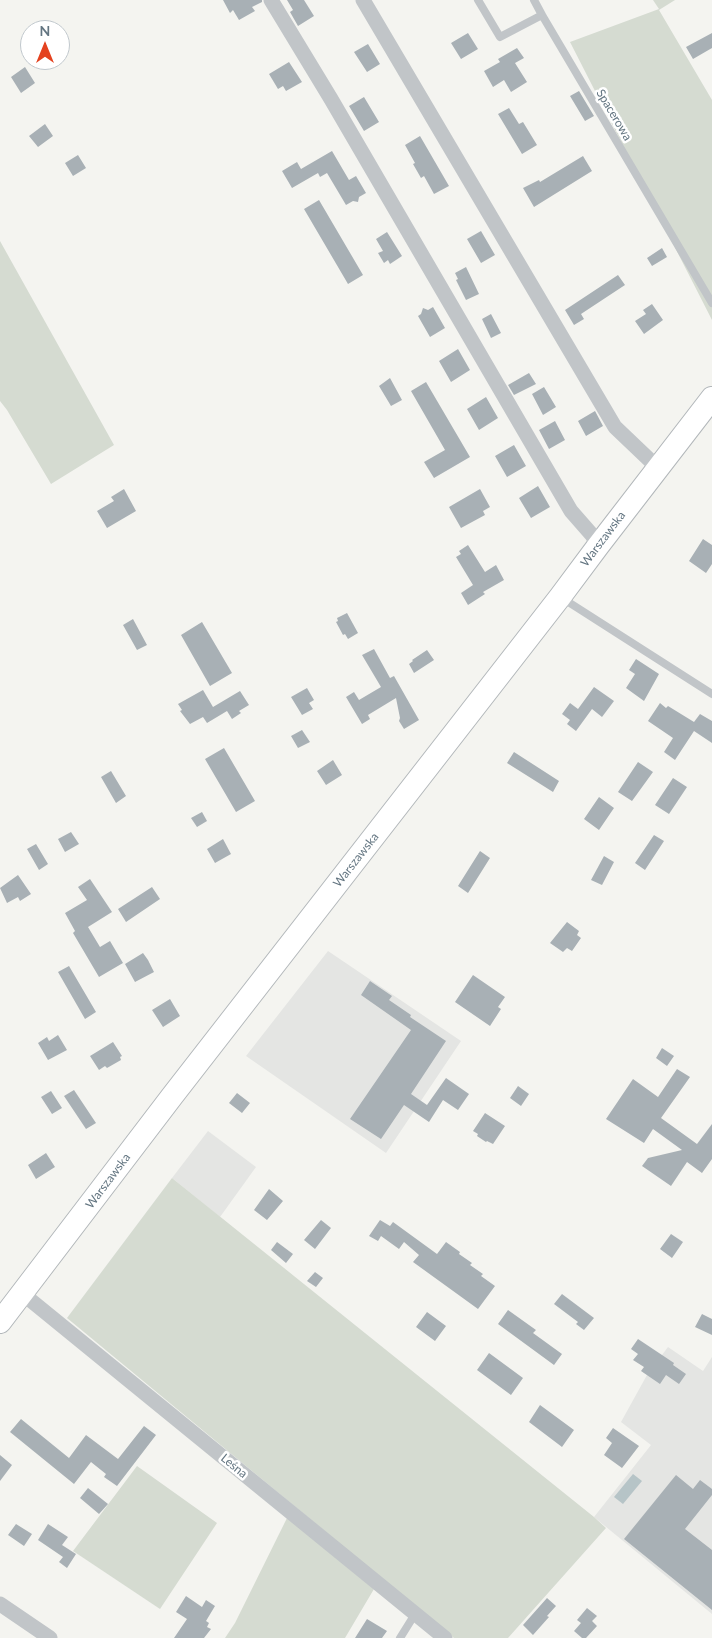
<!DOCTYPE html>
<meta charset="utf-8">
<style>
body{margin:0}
#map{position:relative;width:712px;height:1638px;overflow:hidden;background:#f4f4f0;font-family:Lato,sans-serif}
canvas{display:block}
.north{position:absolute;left:20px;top:20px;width:50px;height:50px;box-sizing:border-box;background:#fff;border:1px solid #c1c8cd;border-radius:50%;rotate:0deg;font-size:14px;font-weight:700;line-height:20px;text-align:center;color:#637581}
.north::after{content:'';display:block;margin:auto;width:18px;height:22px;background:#e4421f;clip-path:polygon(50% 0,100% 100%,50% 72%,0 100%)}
</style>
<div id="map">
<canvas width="712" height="1638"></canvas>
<div class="north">N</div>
</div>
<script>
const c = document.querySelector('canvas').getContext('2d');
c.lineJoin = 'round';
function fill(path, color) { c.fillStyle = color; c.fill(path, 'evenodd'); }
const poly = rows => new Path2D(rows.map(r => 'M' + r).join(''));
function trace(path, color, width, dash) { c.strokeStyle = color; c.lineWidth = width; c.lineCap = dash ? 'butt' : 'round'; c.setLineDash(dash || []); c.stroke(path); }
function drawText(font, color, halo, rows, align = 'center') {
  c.font = font + ' Lato,sans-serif'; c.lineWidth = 5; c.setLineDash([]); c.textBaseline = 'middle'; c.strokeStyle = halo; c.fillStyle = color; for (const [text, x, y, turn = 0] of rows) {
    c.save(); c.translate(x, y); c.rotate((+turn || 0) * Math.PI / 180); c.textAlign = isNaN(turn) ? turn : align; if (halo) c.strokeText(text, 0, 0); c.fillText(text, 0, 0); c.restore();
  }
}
fill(poly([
 [328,951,461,1041,386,1153,246,1056],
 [208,1131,256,1167,220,1217,172,1178],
 [668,1347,703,1371,712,1357,712,1614,594,1517,651,1445,621,1422,647,1375]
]), '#e4e5e3');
fill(poly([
 [653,0,675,0,659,10,712,100,712,320,570,42,659,9],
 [0,241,114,445,51,484,7,410,0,401],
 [172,1178,594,1517,606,1528,508,1638,454,1638,67,1318],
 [137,1466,217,1523,160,1609,73,1551],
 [287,1518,374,1589,345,1638,225,1638,235,1623]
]), '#d5dbd1');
fill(poly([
 [633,1474,642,1481,623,1504,614,1497]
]), '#b6c4c7');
fill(poly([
 [223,0,262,0,262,2,252,7,255,11,239,20,233,10,230,13],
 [287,0,304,0,314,16,298,26,290,12,293,10],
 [468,33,478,49,461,59,451,43],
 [712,33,712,48,693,59,686,47],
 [368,44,380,64,367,72,354,52],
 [517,48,524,58,515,63,527,82,511,92,504,80,493,87,484,71,500,62,498,59],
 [289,62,302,82,286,91,283,86,278,89,269,74],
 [25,67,35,83,21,93,11,77],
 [579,91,594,116,585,121,570,96],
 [364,97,379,122,364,131,349,106],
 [509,108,519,124,523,122,537,145,522,154,498,114],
 [45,124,53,136,38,147,29,136],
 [420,136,449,186,434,194,424,176,421,178,413,164,415,163,405,145],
 [332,151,349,180,356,176,366,193,359,197,358,202,353,201,346,205,327,173,320,177,318,173,292,188,282,171,297,162,301,169],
 [78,155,86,168,73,176,65,163],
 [583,156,592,171,534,207,523,188,539,180,540,182],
 [319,200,363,275,348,284,304,209],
 [481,231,495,255,481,263,467,239],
 [387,232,402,256,390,264,388,260,384,263,378,253,383,251,376,239],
 [662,248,667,257,652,266,647,258],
 [466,267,479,294,466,300,456,280,458,279,455,273],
 [618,275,625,285,581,314,584,319,574,325,565,310],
 [652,304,663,320,644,334,635,321,646,314,643,310],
 [433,307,445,328,430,337,418,316,421,314,423,308,428,310],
 [491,314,501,333,491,338,482,319],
 [458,349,470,370,451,382,439,361],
 [529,373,536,384,514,395,508,385],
 [390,378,402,400,391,406,379,386],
 [426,382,470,457,434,478,424,462,445,450,411,391],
 [544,387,556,407,543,415,532,394],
 [486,397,498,418,479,430,467,409],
 [595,411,603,426,586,436,578,421],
 [555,421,565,440,549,449,539,430],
 [514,445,526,466,507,477,495,456],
 [538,486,550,507,531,518,519,498],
 [124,489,136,511,107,528,97,511,114,501,111,497],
 [480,489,490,507,483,511,485,515,461,528,449,507],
 [703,539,712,545,712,564,706,573,689,561],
 [468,545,485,572,496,565,504,580,483,592,485,594,468,605,461,593,473,585,456,557,461,554,459,551],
 [347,613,358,633,348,639,345,634,343,635,336,622,338,621,337,618],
 [133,619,147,645,137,650,123,625],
 [202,622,232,673,210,686,181,635],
 [374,649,390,678,394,676,419,720,404,729,399,721,400,718,396,698,368,715,370,719,362,724,346,697,354,692,359,700,381,687,362,655],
 [427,650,434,660,414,673,409,664,413,661,412,660],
 [636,659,659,674,644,701,626,688,635,674,629,670],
 [594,687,614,701,602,717,592,709,576,731,567,724,570,720,562,714,570,703,578,709],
 [307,688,314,700,309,703,313,709,302,715,291,697],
 [203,690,213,707,240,691,249,705,239,711,241,713,232,719,227,711,207,723,203,717,190,724,180,711,182,710,178,704],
 [660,703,666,708,668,706,694,722,700,714,712,721,712,743,694,731,675,760,664,752,673,738,648,721],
 [302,730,310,742,298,748,291,736],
 [224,748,255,801,236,812,205,759],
 [514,752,559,781,553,792,507,763],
 [333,760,342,775,326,785,317,771],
 [638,762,653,772,632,801,618,792],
 [111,771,126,796,116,803,101,777],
 [673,778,687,787,669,814,655,805],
 [599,797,614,808,599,830,584,819],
 [202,812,207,821,197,827,191,818],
 [71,832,79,844,65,852,58,839],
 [654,835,664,841,645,870,635,863],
 [223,839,231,854,215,863,207,849],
 [36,844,48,864,39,870,27,849],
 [480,851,490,858,468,893,458,886],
 [604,856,614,862,602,885,591,880],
 [18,875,31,894,20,901,18,897,7,903,0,888],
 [90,879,112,912,88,927,100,947,110,941,123,963,99,977,73,933,75,931,65,913,87,900,78,887],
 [152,887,160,899,126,922,118,909],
 [567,922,579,931,577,935,581,938,572,951,567,948,563,952,550,943],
 [143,953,148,960,154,972,135,982,125,964],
 [69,966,96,1012,85,1019,58,972],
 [473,975,505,997,498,1007,501,1009,490,1026,455,1002],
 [370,981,392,996,389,1000,411,1015,410,1017,446,1041,411,1094,427,1105,446,1078,469,1094,458,1110,443,1100,429,1122,404,1105,381,1139,350,1119,411,1030,361,995],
 [170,999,180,1016,163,1027,152,1010],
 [58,1035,67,1050,48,1060,38,1043,47,1037,49,1041],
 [113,1042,122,1056,120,1057,121,1060,107,1068,105,1066,99,1070,90,1056],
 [662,1048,674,1056,667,1066,656,1058],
 [677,1069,690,1077,661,1118,697,1144,712,1124,712,1159,702,1173,687,1162,671,1186,642,1166,648,1158,682,1150,653,1129,644,1143,606,1119,633,1079,658,1097],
 [518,1086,529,1094,521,1106,510,1098],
 [74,1090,96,1123,86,1129,64,1096],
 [51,1091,62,1108,52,1114,41,1097],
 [237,1093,250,1103,242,1113,229,1103],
 [485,1113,505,1126,493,1144,487,1141,486,1142,477,1136,478,1134,473,1131],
 [46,1153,55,1167,36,1179,28,1165],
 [269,1189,283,1201,267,1220,254,1210],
 [321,1220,331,1228,315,1249,304,1240],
 [380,1220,390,1226,393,1222,437,1254,446,1242,460,1252,459,1254,472,1263,470,1265,483,1274,481,1276,495,1286,478,1309,413,1262,419,1255,404,1242,399,1249,381,1236,378,1241,369,1236],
 [671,1234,683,1242,672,1258,660,1249],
 [277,1242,293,1254,286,1263,271,1250],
 [315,1272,323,1278,316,1287,307,1281],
 [562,1294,594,1318,584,1330,576,1324,578,1322,554,1304],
 [508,1310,536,1330,533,1333,562,1354,554,1365,498,1324],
 [427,1312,446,1326,435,1341,416,1327],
 [702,1314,712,1319,712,1335,695,1327],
 [638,1339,674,1363,673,1365,686,1374,679,1384,666,1375,660,1384,641,1371,644,1367,633,1360,638,1354,631,1349],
 [489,1353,523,1378,511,1395,477,1370],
 [540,1405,574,1430,562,1447,529,1422],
 [21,1419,69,1458,86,1435,118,1459,144,1426,156,1435,117,1486,104,1477,106,1474,91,1462,74,1484,10,1432],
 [613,1428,639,1446,622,1468,604,1455,612,1443,606,1438],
 [0,1455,12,1465,0,1481],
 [676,1475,693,1489,700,1480,712,1489,712,1495,685,1529,712,1550,712,1610,624,1539],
 [88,1488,108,1504,99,1514,80,1498],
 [16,1524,32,1534,24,1546,8,1535],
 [48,1524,68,1537,62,1545,76,1554,67,1568,59,1562,63,1557,38,1540],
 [186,1596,202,1607,206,1600,215,1606,206,1621,209,1623,207,1627,211,1629,204,1638,174,1638,187,1619,176,1612],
 [547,1598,556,1606,547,1616,549,1617,533,1635,523,1625],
 [587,1608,597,1616,592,1621,597,1626,586,1638,582,1638,574,1631,581,1623,577,1620],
 [367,1619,387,1631,382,1638,355,1638]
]), '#a8b0b5');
const primary = poly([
 [0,1322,173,1095,560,597,598,546,712,398]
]);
trace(primary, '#b2b7ba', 24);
trace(poly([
 [478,0,500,37,542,15,712,303],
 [534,0,542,15],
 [562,598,712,694],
 [400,1638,415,1614]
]), '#c1c5c8', 8);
trace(poly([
 [271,0,331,99,571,511,592,535,598,546],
 [363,0,615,427,658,468],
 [23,1294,445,1638],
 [0,1604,50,1638]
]), '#c1c5c8', 15);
trace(primary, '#fff', 22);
drawText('12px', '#637581', '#fff', [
 ["Spacerowa",614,115,59],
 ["Warszawska",603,539,-53],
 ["Warszawska",356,860,-52],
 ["Warszawska",108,1181,-53],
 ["Leśna",234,1466,39]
]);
</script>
